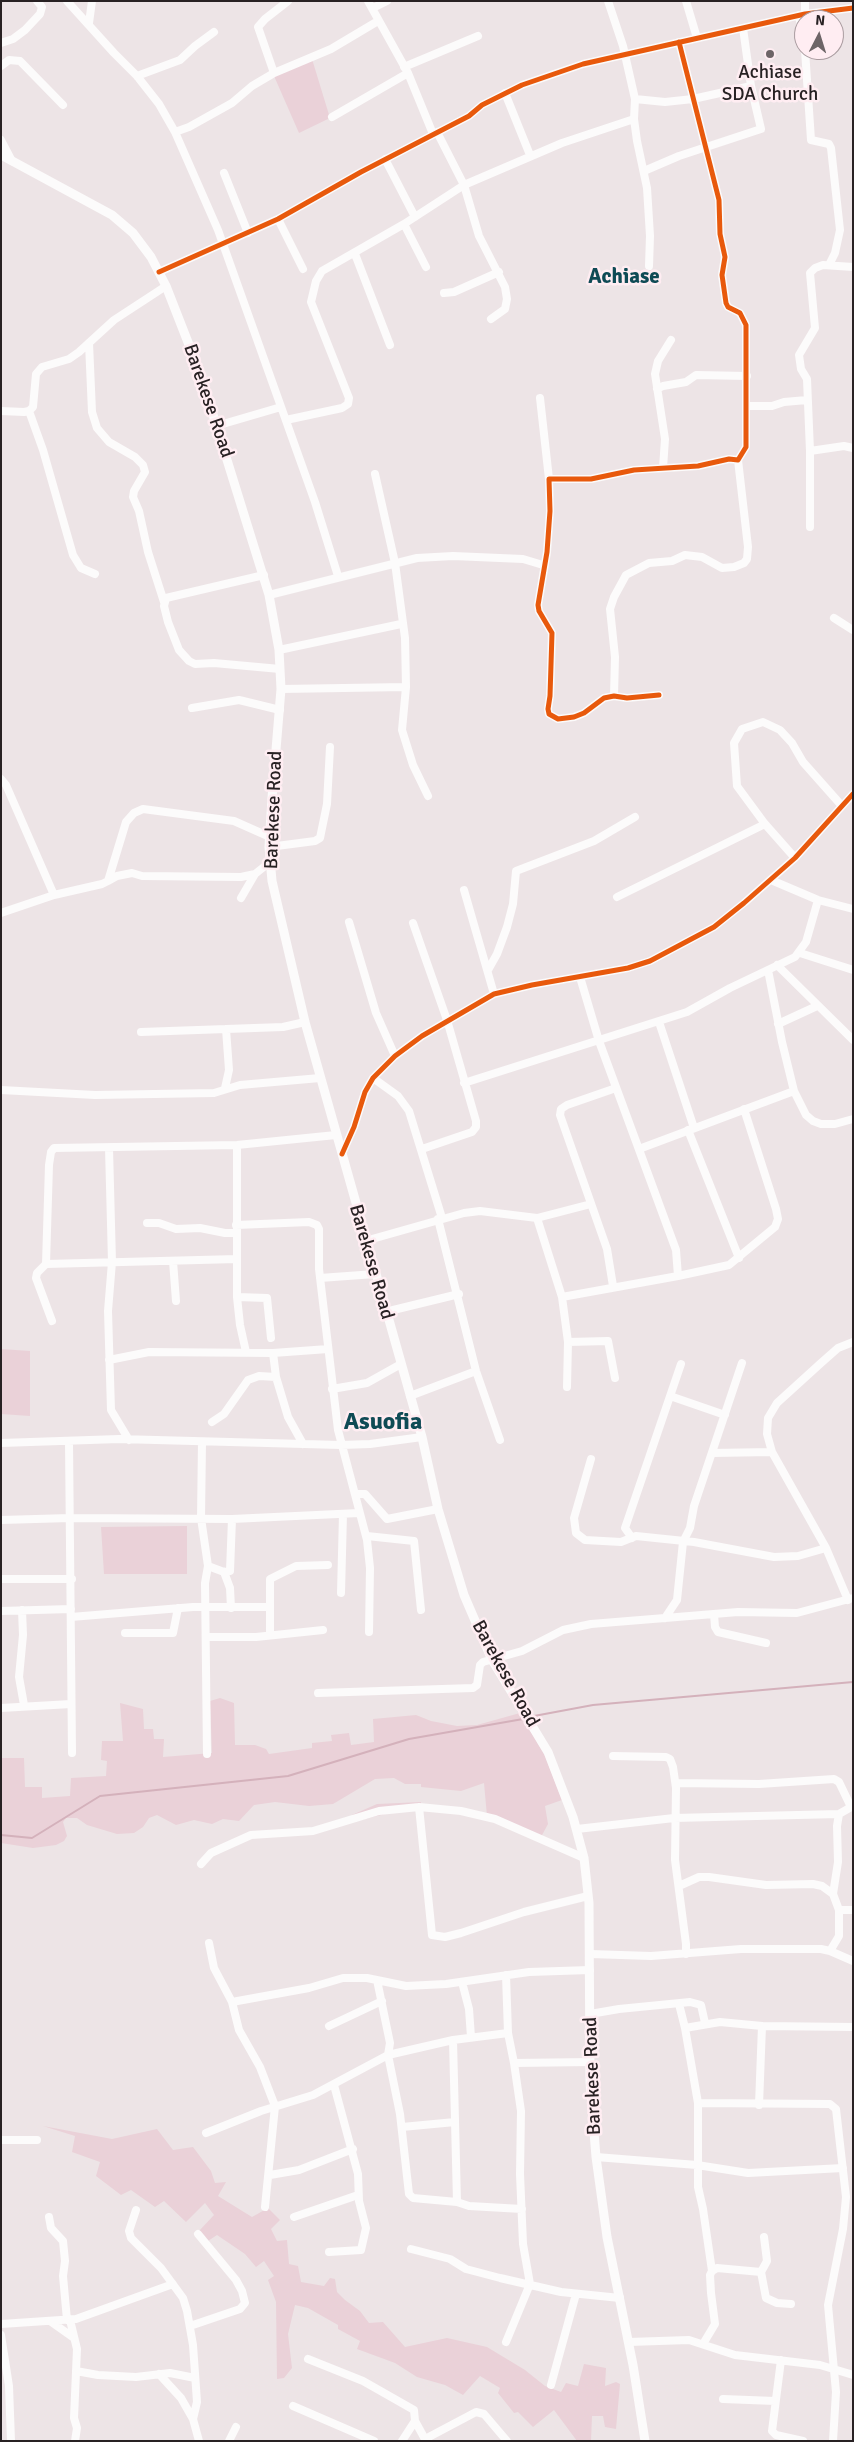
<!DOCTYPE html>
<style>
body{margin:0}
#map{position:relative;width:854px;height:2442px;overflow:hidden;background:#ede4e6;font-family:Signika,sans-serif}
canvas{display:block}
.frame{position:absolute;inset:0;border:2px solid #282123;pointer-events:none}
.north{position:absolute;left:794px;top:10px;width:50px;height:50px;box-sizing:border-box;background:#ffedf2;border:1px solid #a99b9f;border-radius:50%;rotate:5deg;font-size:14px;font-weight:700;line-height:20px;text-align:center;color:#282123}
.north::after{content:'';display:block;margin:auto;width:18px;height:22px;background:#6d6567;clip-path:polygon(50% 0,100% 100%,50% 72%,0 100%)}
</style>
<div id="map">
<canvas width="854" height="2442"></canvas>
<div class="frame"></div>
<div class="north">N</div>
</div>
<script>
const c = document.querySelector('canvas').getContext('2d');
c.lineJoin = 'round';
function fill(path, color) { c.fillStyle = color; c.fill(path, 'evenodd'); }
const poly = rows => new Path2D(rows.map(r => 'M' + r).join(''));
function trace(path, color, width, dash) { c.strokeStyle = color; c.lineWidth = width; c.lineCap = dash ? 'butt' : 'round'; c.setLineDash(dash || []); c.stroke(path); }
function drawText(font, color, halo, rows, align = 'center') {
  c.font = font + ' Signika,sans-serif'; c.lineWidth = 5; c.setLineDash([]); c.textBaseline = 'middle'; c.strokeStyle = halo; c.fillStyle = color; for (const [text, x, y, turn = 0] of rows) {
    c.save(); c.translate(x, y); c.rotate((+turn || 0) * Math.PI / 180); c.textAlign = isNaN(turn) ? turn : align; if (halo) c.strokeText(text, 0, 0); c.fillText(text, 0, 0); c.restore();
  }
}
fill(poly([
 [312,59,330,118,299,133,274,76],
 [1,1349,30,1351,30,1416,1,1414],
 [187,1526,187,1574,104,1574,101,1527],
 [220,1698,234,1703,235,1745,255,1745,266,1749,269,1754,312,1748,312,1743,332,1741,331,1735,349,1733,351,1745,374,1742,373,1719,416,1715,431,1721,457,1726,477,1725,520,1713,545,1756,562,1800,545,1806,548,1824,541,1837,487,1816,484,1783,461,1791,421,1787,421,1784,405,1784,394,1778,375,1779,333,1804,309,1806,275,1802,254,1805,239,1821,223,1819,212,1824,194,1820,176,1825,157,1815,149,1818,143,1827,134,1833,117,1834,87,1825,77,1818,66,1818,63,1822,67,1836,64,1841,56,1845,33,1848,1,1843,1,1758,24,1758,25,1787,42,1787,42,1798,70,1796,71,1778,106,1776,107,1761,101,1760,102,1741,123,1741,120,1703,143,1709,144,1729,153,1729,154,1739,164,1739,163,1757,212,1753,210,1701],
 [421,1802,421,1805,353,1822,352,1815,377,1804],
 [43,2126,112,2139,157,2129,173,2150,193,2147,211,2171,215,2183,226,2182,218,2196,252,2217,268,2208,280,2220,271,2229,277,2241,287,2240,289,2264,298,2266,301,2282,324,2286,330,2278,335,2279,337,2292,345,2300,360,2311,369,2323,383,2322,405,2347,447,2338,487,2347,525,2370,545,2386,561,2392,566,2383,578,2386,584,2364,606,2368,605,2386,616,2382,620,2384,616,2429,605,2427,603,2416,592,2416,591,2441,577,2441,554,2410,533,2427,518,2412,514,2413,498,2393,500,2388,480,2376,463,2395,445,2385,417,2377,395,2363,357,2349,360,2341,338,2329,338,2325,308,2308,295,2305,288,2334,292,2368,284,2378,277,2379,276,2302,268,2280,274,2276,264,2261,256,2267,245,2254,217,2235,208,2241,199,2231,214,2215,205,2203,186,2222,164,2201,155,2207,131,2190,121,2195,96,2176,100,2162,72,2152,75,2136]
]), '#ead1d8');
trace(poly([
 [534,1716,593,1705,853,1682],
 [1,1835,32,1838,100,1796,288,1776,409,1739,523,1719]
]), '#d4b1bb', 2);
trace(poly([
 [67,1,114,53,137,76,159,104,175,132,218,230,315,502,338,576],
 [368,1,408,73,433,134],
 [608,1,623,46,635,99,634,119,637,141,647,188,650,236,649,266],
 [686,1,697,38],
 [805,1,805,14],
 [373,8,387,1],
 [799,15,804,44],
 [89,23,92,1],
 [1,43,13,39,25,30,40,14,42,7,37,1],
 [805,50,811,140,829,144,831,148,840,230,835,253,829,265],
 [1,66,9,60,20,61,63,105],
 [404,67,478,36],
 [274,73,258,27,265,19,288,1],
 [137,76,180,60,195,46,214,32],
 [505,93,530,155],
 [635,99,665,102,693,99,751,86],
 [332,117,408,73],
 [175,132,189,127,232,103,252,86,274,73,331,49,378,21],
 [437,132,464,185,479,236,505,287,507,299,505,309,491,319],
 [1,140,12,161],
 [385,159,415,217],
 [644,171,679,156,761,129,751,86,743,28],
 [224,173,248,233],
 [278,219,303,269],
 [404,224,426,267],
 [355,254,390,345],
 [159,272,278,219,361,172,469,116,482,105,522,85,583,64,805,14,853,8],
 [444,293,454,292,499,272],
 [89,343,92,412,97,428,109,442,135,457,143,465,145,472,134,491,133,497,139,511,148,552,164,602],
 [657,389,663,386,686,382,696,375,747,376],
 [540,398,549,479],
 [747,406,772,406,784,402,807,400],
 [1,411,24,412,29,411,33,407,36,374,42,367,69,359,79,352,114,320,166,286],
 [29,411,43,450,73,555,81,568,95,574],
 [286,420,342,408,348,404,349,398,311,302,316,281,322,271,404,224,464,185,562,143,634,119],
 [216,426,281,407],
 [810,451,844,446,853,448],
 [663,468,665,439,655,374,658,361,671,340],
 [375,474,395,563,405,638,406,687,402,730,413,765,428,796],
 [810,527,810,451,807,379,801,369,799,355,815,328,810,273,815,268,823,265,853,267],
 [264,575,166,598,164,606,168,622,179,650,189,661,195,664,214,663,280,669],
 [269,595,417,558,453,556,523,559,543,565],
 [834,618,853,630],
 [279,650,401,624],
 [281,689,406,687],
 [659,695,627,698,614,696,604,698,584,713,574,717,558,719,549,714,548,709,550,696,552,633,539,611,538,605,547,552,550,511,549,479,591,479,634,470,698,466,729,459,738,460,746,447,746,325,740,313,728,307,726,303,722,275,725,257,720,234,719,200,679,42],
 [614,696,615,657,610,609,614,597,626,575,649,563,672,561,685,555,702,557,722,568,734,567,744,563,747,559,748,547,738,460],
 [192,708,239,700,280,710],
 [1,779,6,785,54,895],
 [269,847,315,841,320,838,327,804,330,747],
 [795,858,765,824,737,786,734,743,742,729,763,722,780,730,792,743,803,762,842,806],
 [771,880,818,900,853,909],
 [108,881,117,876,132,873,142,876,241,877,255,874,270,862],
 [464,890,494,994],
 [617,897,765,824],
 [241,898,255,874],
 [1,913,54,895,102,884,108,881,126,822,134,813,143,809,234,821,270,837],
 [349,922,376,1013,395,1056],
 [413,923,447,1020,476,1121,476,1127,472,1132,422,1149],
 [800,953,853,970],
 [777,965,853,1040],
 [488,970,497,954,507,927,513,904,516,871,594,841,635,817],
 [768,970,782,1042,794,1091,806,1115,813,1121,821,1124,835,1124,853,1119],
 [659,1022,694,1128],
 [778,1024,817,1006],
 [141,1032,283,1027,305,1022],
 [373,1078,398,1096,409,1111,442,1218],
 [464,1083,687,1012,730,988,795,957,806,942,818,900],
 [225,1088,229,1070,226,1029],
 [1,1090,95,1095,214,1093,240,1085,320,1078],
 [688,1130,739,1258],
 [237,1145,237,1297,240,1325,246,1352],
 [109,1148,112,1262,108,1311,111,1410,129,1440],
 [639,1149,794,1091],
 [342,1154,354,1127,365,1092,373,1078,395,1056,422,1036,494,994,532,985,628,968,650,961,714,927,744,903,795,858,853,794],
 [537,1218,562,1297,568,1342,567,1387],
 [438,1219,476,1371,500,1440],
 [147,1223,159,1223,176,1229,200,1228,225,1233,237,1233],
 [236,1225,309,1222,317,1225,319,1229,319,1269,338,1430,367,1540,370,1568,369,1632],
 [365,1241,464,1213,480,1211,537,1218,591,1204],
 [173,1261,176,1301],
 [46,1264,49,1165,51,1152,54,1148,237,1145,336,1135],
 [678,1276,729,1265,775,1227,778,1219,776,1209,744,1109],
 [320,1278,375,1274],
 [613,1286,607,1249,560,1115,561,1109,567,1105,616,1088],
 [237,1297,267,1298,271,1338],
 [562,1297,678,1276,676,1250,599,1041,580,977],
 [385,1312,459,1294],
 [52,1321,36,1278,37,1273,46,1264,237,1259],
 [568,1342,608,1341,615,1378],
 [273,1353,276,1377,288,1417,303,1444],
 [109,1360,149,1352,273,1353,328,1349],
 [332,1389,367,1383,401,1364],
 [410,1396,476,1371],
 [670,1396,725,1415],
 [212,1422,224,1414,248,1380,259,1376,276,1377],
 [69,1442,72,1753],
 [202,1442,201,1518,208,1566,205,1583,207,1754],
 [1,1443,119,1439,341,1445,370,1444,422,1437],
 [712,1453,772,1452],
 [591,1459,574,1518,576,1533,585,1540,621,1542,636,1536,694,1542,774,1557,798,1556,826,1548],
 [355,1494,365,1494,387,1519,438,1509],
 [1,1520,70,1518,232,1519,359,1513],
 [367,1536,414,1541,421,1610],
 [632,1538,625,1528,681,1364],
 [208,1566,224,1572,230,1571,232,1519],
 [224,1572,230,1588,231,1608],
 [1,1579,72,1579],
 [341,1593,343,1514],
 [848,1600,826,1548,772,1452,767,1434,768,1418,777,1403,821,1363,838,1348,853,1342],
 [22,1610,23,1635,19,1677,24,1705],
 [1,1611,71,1609],
 [714,1614,715,1627,718,1632,766,1643],
 [71,1617,193,1607,270,1607],
 [665,1618,677,1600,683,1542,690,1528,694,1506,742,1363],
 [125,1633,173,1633,178,1608],
 [270,1635,270,1579,296,1566,328,1565],
 [206,1637,256,1637,323,1630],
 [318,1693,473,1688,477,1685,480,1665,483,1662,522,1651,563,1630,591,1624,665,1618,738,1612,797,1613,853,1598],
 [1,1708,71,1704],
 [613,1756,666,1757,670,1759,673,1767,676,1788,675,1860,686,1944,686,1954],
 [676,1783,759,1784,834,1779,839,1782,851,1807],
 [419,1807,432,1935,445,1937,461,1933,524,1912,588,1896],
 [577,1829,674,1818,839,1814,853,1806],
 [201,1864,211,1853,251,1835,313,1831,379,1811,419,1807,461,1811,495,1819,584,1858],
 [679,1886,699,1877,709,1877,766,1885,813,1884,822,1886,833,1894,839,1910,839,1936,830,1951],
 [833,1894,838,1862,837,1826,839,1814],
 [839,1910,853,1910],
 [209,1943,214,1968,232,2002,239,2030,260,2067,275,2106,265,2207],
 [590,1954,651,1956,741,1949,821,1949,830,1951,853,1961],
 [506,1975,508,2033],
 [377,1980,390,2043,388,2055,400,2114,409,2194,413,2198,457,2202,469,2206,522,2209],
 [462,1982,469,2009,471,2037],
 [232,2002,309,1988,343,1978,367,1978,406,1986,446,1984,529,1972,590,1970],
 [679,2004,685,2028,698,2103,698,2187,703,2209,712,2271,710,2275,711,2293,715,2324,703,2344],
 [590,2014,619,2009,690,2002,701,2005,705,2023],
 [329,2026,382,2001],
 [762,2026,853,2027],
 [685,2028,720,2022,762,2026,759,2105],
 [453,2040,457,2202],
 [698,2103,830,2104,836,2109,846,2197,843,2229,828,2305,836,2392,833,2441],
 [402,2127,455,2122],
 [206,2133,261,2111,313,2095,388,2055,453,2040,508,2033,514,2063,590,2062],
 [1,2140,37,2140],
 [596,2157,697,2165,748,2173,843,2168],
 [270,2175,299,2170,353,2149],
 [136,2210,129,2231,131,2238,161,2268,183,2298,187,2311,193,2345,197,2402,193,2419,199,2441],
 [49,2217,51,2228,63,2241,65,2261,63,2276,67,2320],
 [294,2217,358,2195],
 [411,2249,450,2259,466,2269,500,2278,561,2292,620,2298],
 [329,2252,361,2250,366,2228,359,2201,358,2174,334,2085],
 [712,2271,717,2268,761,2272,767,2261,764,2237],
 [761,2272,766,2298,777,2303,791,2304],
 [70,2320,77,2349,74,2418,77,2428,75,2441],
 [50,2321,74,2338],
 [1,2324,76,2319,173,2284],
 [190,2326,240,2309,245,2303,242,2291,236,2280,198,2234],
 [1,2335,9,2386,11,2441],
 [506,2342,530,2284,523,2244,520,2174,521,2111,514,2063],
 [629,2342,689,2340,735,2355,820,2365,853,2375],
 [308,2359,363,2381,414,2410,415,2421,402,2441],
 [781,2360,772,2431,776,2435,803,2441],
 [76,2371,98,2375,136,2377,170,2373,195,2378],
 [159,2374,181,2398,193,2419],
 [551,2385,576,2294],
 [723,2399,775,2401],
 [293,2406,374,2441],
 [415,2421,426,2441],
 [425,2439,476,2412,484,2414,507,2441],
 [229,2441,236,2427]
]), '#fcfbfb', 8);
trace(poly([
 [1,155,112,215,133,233,151,257,166,286,200,373,269,595,279,650,281,689,272,798,269,847,272,881,305,1022,422,1437,438,1509,464,1595,492,1660,548,1752,573,1817,584,1858,589,1903,590,2082,596,2157,607,2237,633,2365,645,2441]
]), '#fcfbfb', 9);
trace(poly([
 [159,272,278,219,361,172,469,116,482,105,522,85,583,64,805,14,853,8],
 [659,695,627,698,614,696,604,698,584,713,574,717,558,719,549,714,548,709,550,696,552,633,539,611,538,605,547,552,550,511,549,479,591,479,634,470,698,466,729,459,738,460,746,447,746,325,740,313,728,307,726,303,722,275,725,257,720,234,719,200,679,42],
 [342,1154,354,1127,365,1092,373,1078,395,1056,422,1036,494,994,532,985,628,968,650,961,714,927,744,903,795,858,853,794]
]), '#e8590c', 5);
for (const [x, y, r, color] of [
 [770,54,5,"#6d6567"]
]) { const dot = new Path2D(); dot.arc(x, y, r, 0, 2 * Math.PI); c.fillStyle = color; c.fill(dot); trace(dot, '#ffedf2', 2); }
drawText('19px', '#282123', '#ffedf2', [
 ["Achiase",770,73],
 ["SDA Church",770,95]
]);
drawText('19px', '#282123', '#ffedf2', [
 ["Barekese Road",208,401,71],
 ["Barekese Road",274,810,-88],
 ["Barekese Road",371,1262,74],
 ["Barekese Road",505,1674,61],
 ["Barekese Road",593,2076,-92]
]);
drawText('bold 21px', '#0f4b55', '#ffedf2', [
 ["Achiase",624,277]
]);
drawText('bold 24px', '#0f4b55', '#ffedf2', [
 ["Asuofia",383,1423]
]);
</script>
